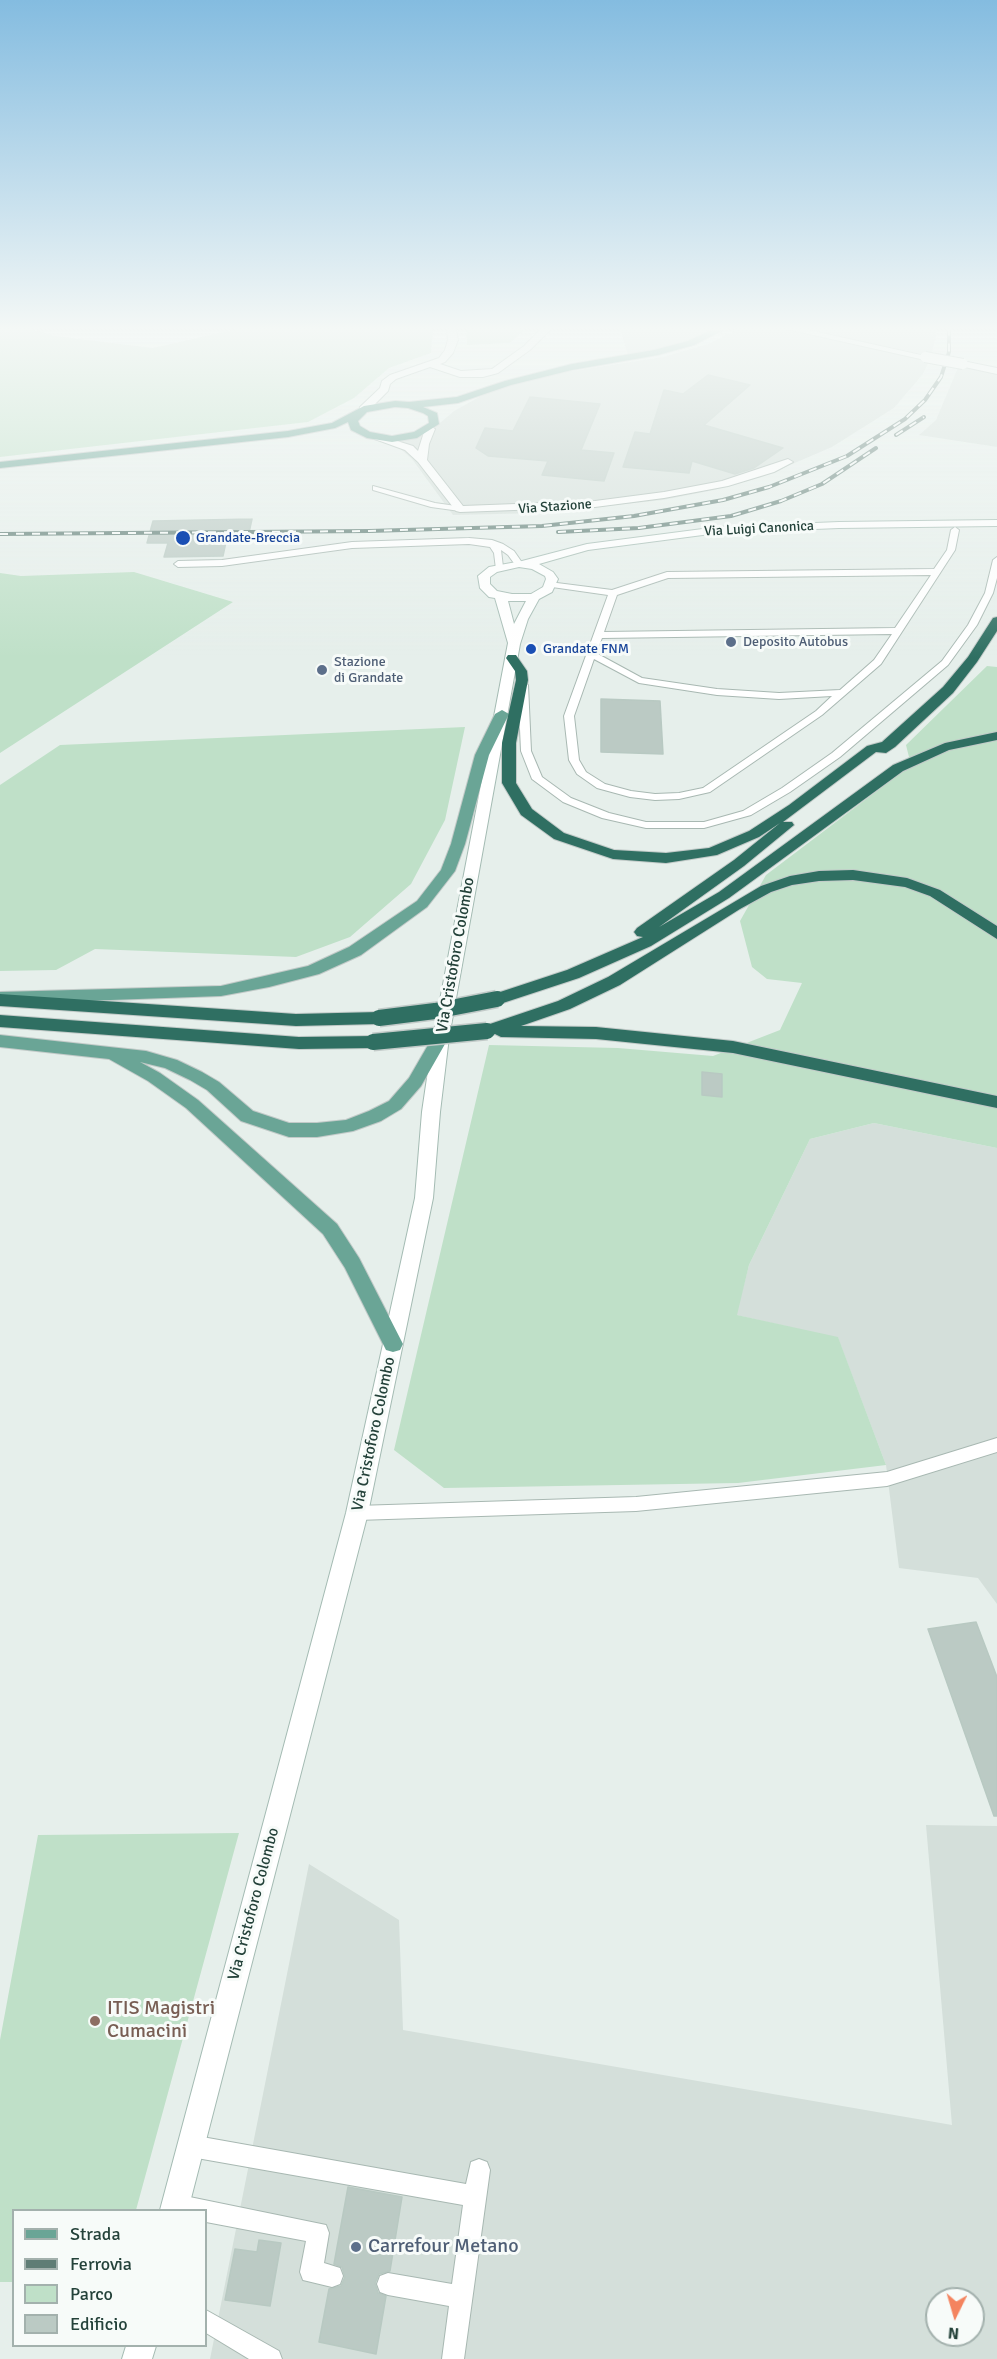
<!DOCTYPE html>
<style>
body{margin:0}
#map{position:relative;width:997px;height:2359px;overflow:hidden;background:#e6efeb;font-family:Signika,sans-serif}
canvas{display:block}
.legend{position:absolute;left:12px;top:2209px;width:195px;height:138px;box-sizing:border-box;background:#f7fbf9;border:2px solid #a3b1ad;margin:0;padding:8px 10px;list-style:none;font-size:18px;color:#24423a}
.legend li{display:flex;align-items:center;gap:12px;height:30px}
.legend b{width:30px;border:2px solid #a3b1ad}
.north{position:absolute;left:925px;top:2287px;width:60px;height:60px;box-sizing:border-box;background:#f7fbf9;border:2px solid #a3b1ad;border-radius:50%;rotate:185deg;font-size:16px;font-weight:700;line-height:24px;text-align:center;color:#24423a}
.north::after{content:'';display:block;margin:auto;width:21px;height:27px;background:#f4845f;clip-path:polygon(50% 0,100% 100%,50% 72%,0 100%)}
</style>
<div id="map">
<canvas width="997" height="2359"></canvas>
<ul class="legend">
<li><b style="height:8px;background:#6aa596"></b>Strada</li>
<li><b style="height:8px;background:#5f7d75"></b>Ferrovia</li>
<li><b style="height:16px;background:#bfe0c8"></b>Parco</li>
<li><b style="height:16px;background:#bbcac4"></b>Edificio</li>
</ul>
<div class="north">N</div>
</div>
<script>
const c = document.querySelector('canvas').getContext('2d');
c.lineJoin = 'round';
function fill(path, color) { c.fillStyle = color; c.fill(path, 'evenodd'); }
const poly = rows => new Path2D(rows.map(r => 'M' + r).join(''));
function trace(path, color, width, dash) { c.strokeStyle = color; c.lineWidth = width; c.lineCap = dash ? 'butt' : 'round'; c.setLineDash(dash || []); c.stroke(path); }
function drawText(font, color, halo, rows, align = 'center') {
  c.font = font + ' Signika,sans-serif'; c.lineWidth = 6; c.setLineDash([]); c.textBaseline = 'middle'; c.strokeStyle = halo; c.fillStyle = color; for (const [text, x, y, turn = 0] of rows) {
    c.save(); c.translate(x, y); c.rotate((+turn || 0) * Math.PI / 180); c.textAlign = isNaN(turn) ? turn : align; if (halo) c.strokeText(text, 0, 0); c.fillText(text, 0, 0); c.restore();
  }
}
fill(poly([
 [620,328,717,328,690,341,628,356],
 [740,328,782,328,930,359,923,374,894,408,832,447,762,477,714,490,663,500,540,513,453,515,412,459,390,440,434,428,454,411,490,391,512,383,559,373,663,357,708,344],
 [797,328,936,328,936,337,931,356],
 [959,365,997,372,997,447,919,435,936,420],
 [874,1123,997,1148,997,1604,978,1578,899,1568,886,1465,838,1338,736,1315,749,1265,810,1139],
 [926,1825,997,1826,997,2359,210,2359,309,1864,399,1920,403,2030,952,2125],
 [937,2299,973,2299,973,2335,937,2335]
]), '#d4dfda');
fill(poly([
 [0,328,26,328,55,336,153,348,241,328,433,328,431,353,389,368,354,398,308,422,0,457],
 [466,328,526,328,510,343,467,345],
 [134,572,233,602,0,753,0,573,21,576],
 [987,666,997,667,997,1148,874,1123,810,1139,749,1265,737,1315,838,1337,886,1465,738,1483,444,1488,394,1450,489,1045,618,1048,713,1056,780,1030,802,983,767,979,752,967,740,921,766,875,911,765,906,745],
 [465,727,445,820,411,884,350,937,296,957,95,949,56,970,0,971,0,785,60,745],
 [239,1833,136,2210,14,2210,13,2282,0,2282,0,2040,38,1835]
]), '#bfe0c8');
const building = poly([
 [708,375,750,385,704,425,783,448,754,468,735,474,692,461,689,473,623,467,635,432,650,434,664,390,683,394,708,375],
 [530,397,600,404,581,450,614,453,604,481,542,475,548,461,488,456,476,448,485,428,513,431,530,397],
 [252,519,247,542,226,542,223,556,164,557,168,543,147,543,153,521,252,519],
 [601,699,660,701,663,754,601,752,601,699],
 [702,1072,722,1074,722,1097,702,1095,702,1072],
 [976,1622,997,1677,997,1816,994,1816,928,1629,976,1622],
 [348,2187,402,2197,390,2271,379,2274,375,2283,378,2293,386,2296,376,2354,319,2342,329,2289,341,2286,345,2277,342,2267,334,2264,348,2187],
 [259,2240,281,2243,270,2306,225,2300,235,2249,257,2252,259,2240]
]);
fill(building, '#bbcac4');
trace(building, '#b8c9c2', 1.5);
const lane = poly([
 [373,486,435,503,463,507,464,509,460,511,431,507,373,490,373,486],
 [955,527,959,530,955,550,881,664,822,715,710,792,679,799,655,800,630,797,597,788,577,774,569,760,564,716,608,595,552,587,548,584,549,582,612,590,667,572,934,569,947,550,951,530,955,527],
 [931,575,895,628,604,632,617,595,668,578,931,575],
 [892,634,874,660,840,690,779,693,717,689,642,678,596,653,602,638,892,634],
 [594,659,639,683,717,695,779,699,832,696,816,711,703,788,679,793,655,794,631,791,605,784,586,772,579,760,574,716,594,659],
 [469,538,492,540,503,544,514,551,523,564,516,566,508,555,501,550,503,567,496,569,494,553,490,547,469,544,352,548,222,566,178,567,174,564,178,561,222,560,352,542,469,538],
 [997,557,997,578,993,593,977,625,948,665,840,757,790,792,751,815,704,828,646,828,602,818,563,802,532,779,521,751,518,685,523,682,528,685,531,751,542,777,571,798,609,813,646,822,704,822,743,811,782,788,832,753,942,661,968,625,985,593,993,560,997,557],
 [997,1438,997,1452,887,1486,636,1511,357,1520,351,1518,349,1513,351,1508,357,1506,636,1497,887,1472,997,1438],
 [191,2135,466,2184,471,2162,479,2159,487,2162,490,2170,464,2359,442,2359,449,2306,388,2295,380,2292,377,2284,380,2276,388,2273,452,2284,463,2205,191,2157,184,2153,180,2146,184,2139,191,2135],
 [175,2194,326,2225,329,2233,324,2263,340,2268,343,2276,340,2284,332,2287,303,2280,300,2272,306,2241,206,2222,206,2210,167,2210,164,2205,167,2197,175,2194],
 [206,2310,279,2351,282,2359,249,2359,206,2333,206,2310]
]);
const street = poly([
 [447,328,456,328,458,340,453,353,445,362,440,364,461,371,492,369,524,346,542,328,552,328,530,350,498,373,483,377,460,377,430,367,396,379,390,384,388,391,368,411,360,411,360,407,380,388,382,381,390,375,439,358,445,350,448,340,447,328],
 [782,328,799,328,930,357,925,360,782,328],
 [963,361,997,368,997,374,960,366,958,364,963,361],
 [430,426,435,429,429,444,427,460,463,506,595,501,664,492,722,481,788,459,793,462,774,472,728,486,664,498,595,507,460,512,456,511,418,462,405,450,372,438,381,436,413,446,418,451,425,429,430,426]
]);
const secondary = poly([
 [997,520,997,526,839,528,718,533,588,550,539,564,553,572,558,579,552,592,539,599,528,619,520,644,449,1037,440,1112,433,1198,368,1513,188,2210,160,2210,346,1513,415,1198,422,1112,433,1037,508,643,495,598,489,597,480,588,478,576,489,567,522,561,587,544,718,527,839,522,997,520],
 [519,567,532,569,545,576,546,579,543,587,531,594,512,594,497,591,490,584,490,577,497,572,519,567],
 [508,601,526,601,514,624,508,601],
 [126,2346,156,2346,152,2359,122,2359,126,2346]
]);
const primary = poly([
 [715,328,727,328,694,345,658,355,572,370,511,385,458,403,423,407,437,413,439,424,417,438,392,442,367,438,351,430,348,422,335,428,288,437,0,468,0,462,288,431,332,423,364,406,395,401,409,402,457,397,505,381,572,364,654,350,688,341,715,328],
 [395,407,408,408,423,413,428,416,429,423,414,432,392,436,370,432,360,426,358,421,367,412,395,407],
 [502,710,509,714,489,755,465,844,455,871,427,907,361,955,319,974,269,987,221,996,0,1004,0,992,221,986,308,966,349,947,417,901,441,870,451,844,475,755,495,714,502,710],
 [441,1031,447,1033,449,1037,421,1086,401,1109,381,1121,353,1131,317,1137,289,1137,241,1121,207,1090,190,1080,165,1068,140,1062,160,1073,198,1100,337,1224,359,1258,403,1344,400,1350,393,1352,386,1350,345,1268,323,1234,186,1108,148,1081,109,1059,0,1047,0,1035,146,1051,177,1060,202,1072,219,1082,253,1111,289,1123,317,1123,346,1120,369,1111,389,1101,409,1078,435,1033,441,1031]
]);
const highway = poly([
 [997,617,997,631,977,662,953,693,895,747,886,753,876,752,783,822,792,822,794,825,744,866,659,927,719,892,893,765,945,743,997,732,997,740,949,750,903,771,729,898,651,946,579,978,503,1003,491,1003,489,999,491,995,567,970,643,937,637,936,634,932,637,928,734,860,780,823,759,837,717,855,666,863,613,859,554,839,521,815,502,783,502,743,516,680,515,671,506,658,508,655,516,655,527,671,528,680,516,743,516,783,532,809,564,833,614,850,666,853,709,848,749,831,789,805,867,746,882,742,943,687,968,657,993,618,997,617],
 [853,870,907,878,940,890,997,926,997,939,930,896,905,887,853,880,819,881,792,885,771,892,740,909,620,985,570,1009,521,1026,596,1027,733,1041,997,1096,997,1108,733,1053,596,1039,501,1037,495,1034,487,1037,481,1035,479,1031,481,1027,558,1001,608,977,761,886,790,876,819,871,853,870],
 [0,994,296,1014,379,1012,385,1014,387,1018,385,1022,379,1024,296,1026,0,1006,0,994],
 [0,1015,299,1037,373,1036,379,1038,381,1042,379,1046,373,1048,299,1049,0,1027,0,1015]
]);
trace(lane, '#a8b8b2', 2);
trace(street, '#a8b8b2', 2);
trace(secondary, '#a4bbb3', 2);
trace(primary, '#c2cac8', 2);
trace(highway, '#c2cac8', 2);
fill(lane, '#fff');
fill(street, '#fff');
fill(secondary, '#fff');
fill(primary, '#6aa596');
fill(highway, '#2f6f62');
const rail = poly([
 [896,435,924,417],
 [558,532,639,528,731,516,781,501,822,484,876,448],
 [0,534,369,531,542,526,634,516,723,500,769,487,847,456,905,419,925,400,941,377,949,352,949,328]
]);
trace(rail, '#5f7d75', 4);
trace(rail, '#f7fbf9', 2, [8]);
const streetBridge = poly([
 [925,357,963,364]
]);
const highwayBridge = poly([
 [379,1018,435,1011,497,999],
 [373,1042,487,1031]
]);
trace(streetBridge, '#a8b8b2', 12, []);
trace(highwayBridge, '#c2cac8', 19, []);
trace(streetBridge, '#fff', 10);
trace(highwayBridge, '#2f6f62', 16);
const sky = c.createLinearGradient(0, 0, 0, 658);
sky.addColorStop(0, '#84bce0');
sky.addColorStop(0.5, '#f4f8f6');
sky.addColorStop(1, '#f4f8f600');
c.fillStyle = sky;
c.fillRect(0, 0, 997, 658);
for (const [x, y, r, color] of [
 [183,538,8,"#1a4fb4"],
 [731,642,6,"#5c6f8a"],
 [531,649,6,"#1a4fb4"],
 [322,670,6,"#5c6f8a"],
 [95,2021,6,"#8d6e63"],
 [356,2247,6,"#5c6f8a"]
]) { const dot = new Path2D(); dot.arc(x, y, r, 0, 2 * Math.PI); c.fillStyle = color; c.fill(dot); trace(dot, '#f7fbf9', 2); }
drawText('14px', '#24423a', '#f7fbf9', [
 ["Via Stazione",555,507,-4],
 ["Via Luigi Canonica",759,529,-3]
]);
drawText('14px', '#164399', '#f7fbf9', [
 ["Grandate-Breccia",196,538],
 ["Grandate FNM",543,649]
], 'left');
drawText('14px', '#4e5e75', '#f7fbf9', [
 ["Deposito Autobus",743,642],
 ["Stazione",334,662],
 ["di Grandate",334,678]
], 'left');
drawText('16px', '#24423a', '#f7fbf9', [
 ["Via Cristoforo Colombo",456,955,-80],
 ["Via Cristoforo Colombo",374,1434,-78],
 ["Via Cristoforo Colombo",254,1904,-75]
]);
drawText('20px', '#785e54', '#f7fbf9', [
 ["ITIS Magistri",107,2009],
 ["Cumacini",107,2032]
], 'left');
drawText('20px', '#4e5e75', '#f7fbf9', [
 ["Carrefour Metano",368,2247]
], 'left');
</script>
